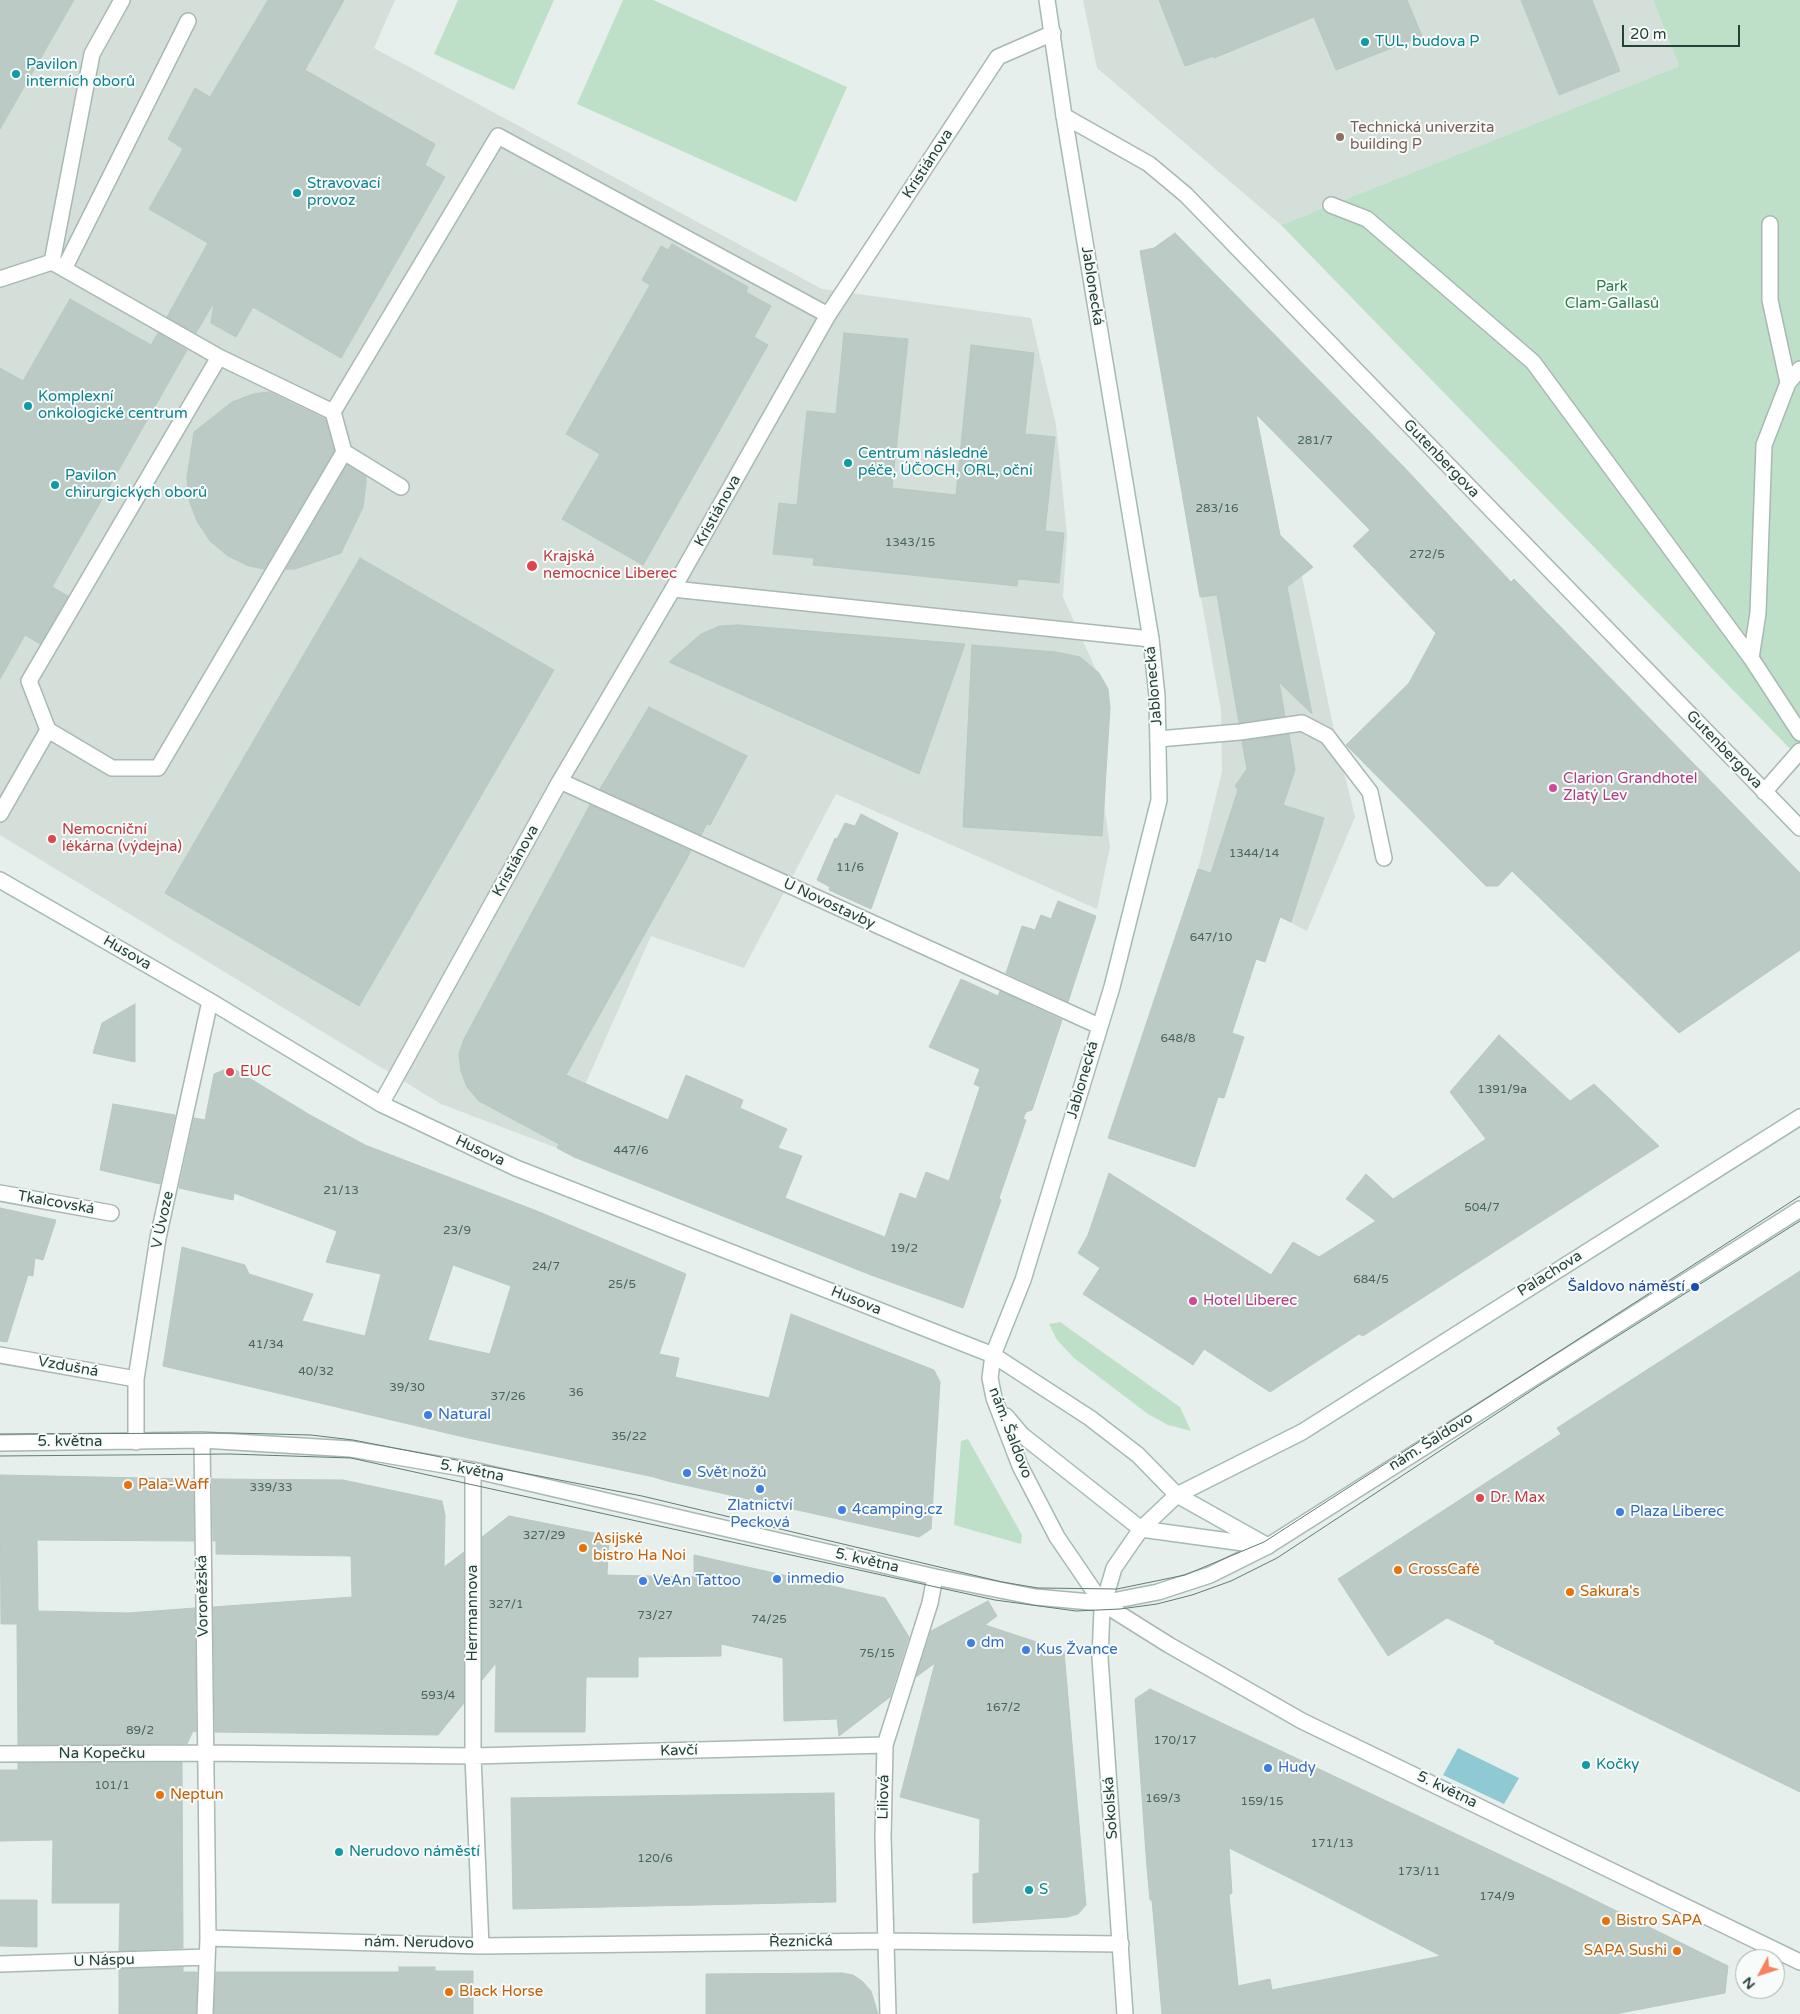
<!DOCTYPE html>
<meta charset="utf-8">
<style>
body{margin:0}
#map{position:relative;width:1800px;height:2014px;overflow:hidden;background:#e6efeb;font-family:"Varela Round",sans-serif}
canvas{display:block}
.north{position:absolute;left:1735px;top:1949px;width:50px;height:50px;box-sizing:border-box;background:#f7fbf9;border:1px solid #a3b1ad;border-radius:50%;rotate:230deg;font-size:14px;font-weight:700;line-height:20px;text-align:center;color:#24423a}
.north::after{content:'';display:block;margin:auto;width:18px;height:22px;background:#f4845f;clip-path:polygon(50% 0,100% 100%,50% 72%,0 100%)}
.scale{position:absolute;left:1622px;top:25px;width:118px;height:22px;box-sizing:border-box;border:2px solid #24423a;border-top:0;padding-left:6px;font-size:15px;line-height:18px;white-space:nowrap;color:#24423a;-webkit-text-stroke:4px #f7fbf9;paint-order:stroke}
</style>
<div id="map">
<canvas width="1800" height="2014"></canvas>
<div class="north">N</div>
<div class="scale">20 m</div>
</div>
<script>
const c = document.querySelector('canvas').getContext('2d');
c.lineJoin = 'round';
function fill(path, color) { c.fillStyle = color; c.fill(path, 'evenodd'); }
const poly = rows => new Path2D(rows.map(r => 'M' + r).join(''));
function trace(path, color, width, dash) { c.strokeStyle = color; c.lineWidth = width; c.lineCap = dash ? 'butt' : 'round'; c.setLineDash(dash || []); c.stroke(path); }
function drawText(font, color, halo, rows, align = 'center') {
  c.font = font + ' "Varela Round",sans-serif'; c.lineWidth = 4; c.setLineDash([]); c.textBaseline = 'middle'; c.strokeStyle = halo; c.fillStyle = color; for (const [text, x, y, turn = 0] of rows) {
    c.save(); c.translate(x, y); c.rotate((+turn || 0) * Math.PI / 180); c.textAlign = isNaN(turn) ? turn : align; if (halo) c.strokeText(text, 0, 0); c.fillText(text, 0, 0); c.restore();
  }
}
fill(poly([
 [0,0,395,0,374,48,822,289,1031,318,1056,425,1067,535,1063,597,1106,692,1105,810,1110,847,1097,909,836,794,744,968,651,936,557,1148,441,1104,0,835],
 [1083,0,1653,0,1679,66,1281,225,1097,68],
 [1302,576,1335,735,1355,817,1307,931,1280,917,1231,881,1198,869,1222,772,1221,710,1200,592]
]), '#d4dfda');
fill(poly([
 [458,0,554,0,514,90,434,54],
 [623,0,653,0,847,87,796,202,577,104],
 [1653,0,1800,0,1800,759,1281,225,1679,66],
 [1060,1322,1180,1407,1191,1431,1168,1425,1148,1414,1074,1358,1057,1340,1049,1324],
 [968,1439,1022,1535,1021,1544,954,1525,961,1441]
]), '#bfe0c8');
fill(poly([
 [1458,1748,1519,1778,1504,1804,1443,1775]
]), '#8ec9d4');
const building = poly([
 [0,0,74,0,0,129,0,0],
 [268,0,344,0,305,70,435,144,425,165,445,177,341,358,253,307,236,337,211,323,214,302,196,333,167,317,208,243,149,209,183,149,168,139,195,88,210,97,268,0],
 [1159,0,1407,0,1422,36,1336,70,1314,17,1214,58,1214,56,1185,66,1159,0],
 [1521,0,1592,0,1620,71,1559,95,1521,0],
 [1175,233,1403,466,1511,582,1514,579,1800,873,1800,950,1679,1033,1512,871,1498,886,1486,886,1346,745,1409,683,1436,633,1353,546,1370,530,1256,414,1280,535,1313,567,1287,587,1312,714,1279,682,1285,716,1239,723,1217,595,1200,597,1140,251,1154,248,1175,233],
 [672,244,748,287,746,292,771,306,754,337,768,345,643,565,562,519,600,454,566,434,650,285,642,280,661,246,668,250,672,244],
 [70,299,151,345,158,333,187,350,52,587,68,596,40,644,25,635,0,679,0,368,23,381,70,299],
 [844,333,908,339,892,488,956,495,971,345,1034,353,1025,434,1055,437,1045,531,1064,533,1059,583,1018,579,1017,586,813,565,814,558,773,554,779,503,797,505,807,411,836,414,844,333],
 [269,392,325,419,334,451,264,569,249,566,228,556,210,541,197,521,189,500,187,477,194,432,232,402,253,394,269,392],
 [347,465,366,476,366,483,363,507,341,553,295,569,286,569,347,465],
 [360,558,554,670,359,1006,165,893,360,558],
 [738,625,965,644,919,774,669,662,701,634,720,626,738,625],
 [972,645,1056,652,1080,657,1099,673,1108,689,1110,708,1102,836,963,827,972,645],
 [649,707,747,756,710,825,707,824,701,835,600,789,649,707],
 [1289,734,1295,770,1283,805,1324,818,1291,922,1280,917,1265,962,1256,959,1232,1033,1244,1037,1224,1098,1218,1097,1195,1167,1108,1138,1198,869,1211,873,1238,790,1235,786,1247,769,1242,741,1289,734],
 [590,805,691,851,566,1075,668,1120,686,1075,743,1100,740,1108,787,1129,778,1148,802,1156,785,1198,885,1237,900,1193,916,1199,926,1172,949,1181,980,1087,974,1084,980,1069,929,1047,961,979,998,996,1000,991,1062,1020,1032,1110,1026,1112,1023,1119,1026,1120,999,1198,1001,1200,963,1308,871,1275,574,1157,557,1148,559,1144,479,1101,467,1087,461,1071,459,1054,464,1039,590,805],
 [861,814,898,833,871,909,829,890,830,887,817,880,835,838,837,839,845,823,855,826,861,814],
 [1058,901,1096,916,1068,1002,1006,973,1022,926,1035,930,1041,915,1051,919,1058,901],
 [135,1004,135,1062,93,1053,102,1023,135,1004],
 [1499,1035,1570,1101,1594,1084,1659,1146,1363,1336,1359,1334,1270,1392,1204,1349,1193,1365,1083,1294,1100,1268,1078,1253,1088,1235,1109,1173,1271,1275,1293,1242,1319,1257,1376,1221,1346,1199,1366,1174,1393,1199,1486,1139,1450,1092,1499,1035],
 [231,1067,310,1115,365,1145,537,1211,686,1274,659,1354,679,1358,675,1377,769,1398,791,1314,934,1370,940,1382,931,1529,919,1537,667,1481,654,1477,468,1438,163,1366,182,1247,245,1265,249,1274,313,1294,302,1321,365,1336,381,1274,326,1262,337,1231,234,1193,233,1200,179,1188,194,1118,205,1120,214,1074,231,1067],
 [453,1265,511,1286,490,1354,428,1340,453,1265],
 [113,1104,175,1115,160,1184,100,1170,113,1104],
 [0,1208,56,1220,43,1260,35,1258,33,1276,28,1275,7,1342,0,1341,0,1208],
 [1800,1271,1800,1792,1494,1643,1495,1641,1447,1618,1388,1656,1338,1579,1561,1434,1557,1428,1800,1271],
 [0,1475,193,1479,194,1541,37,1540,38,1611,128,1613,195,1608,196,1732,193,1731,187,1744,18,1745,17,1624,1,1624,0,1475],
 [212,1479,343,1480,442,1501,445,1515,444,1567,464,1552,464,1703,438,1735,215,1732,213,1607,352,1597,351,1556,216,1554,216,1541,213,1541,212,1479],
 [509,1516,609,1536,607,1575,694,1577,694,1555,885,1598,909,1637,890,1697,839,1736,837,1719,784,1721,783,1658,721,1644,721,1656,638,1657,638,1677,586,1677,585,1732,495,1732,496,1663,482,1680,482,1537,509,1516],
 [988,1601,997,1616,985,1625,1064,1651,1086,1905,1078,1914,1068,1917,973,1923,973,1874,979,1873,980,1819,900,1797,935,1663,916,1677,931,1631,988,1601],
 [1150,1689,1566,1886,1728,1966,1725,1993,1615,2014,1162,2014,1152,1900,1150,1900,1147,1868,1135,1699,1150,1689],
 [1229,1848,1308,1887,1441,1956,1272,1990,1270,1979,1238,1986,1229,1895,1232,1893,1229,1848],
 [182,1762,183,1948,119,1951,120,1903,52,1903,53,1840,0,1841,0,1770,18,1770,18,1763,182,1762],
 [834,1793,836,1902,513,1909,511,1798,834,1793],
 [0,1900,37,1900,37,1947,0,1946,0,1900],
 [183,1967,183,1972,197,1972,196,2014,119,2014,119,1969,183,1967],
 [399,1967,435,1967,435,1971,473,1971,473,2014,214,2014,216,1972,399,1972,399,1967],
 [841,1973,853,1975,862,1981,871,1991,878,2014,706,2014,706,1974,841,1973]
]);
fill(building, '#bbcac4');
trace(building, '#b8c9c2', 1);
const lane = poly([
 [52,262,92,54,122,0],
 [64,269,188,21],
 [0,279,52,262,219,357,29,681,48,730,0,814],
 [333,412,498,136,828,315],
 [344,452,401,487],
 [673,589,1151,639],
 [48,730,112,768,158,768,344,452,333,412,219,357],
 [1158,739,1240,732,1302,723,1327,736,1370,792,1384,858],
 [0,1193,111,1213]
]);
const street = poly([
 [1064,116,1149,164,1186,195,1800,828],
 [1331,205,1367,219,1533,362,1751,658,1800,733],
 [1788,383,1800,369],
 [1751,658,1758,613,1764,445,1788,383,1770,300,1770,224],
 [560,781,1099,1026],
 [1764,792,1800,751],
 [381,1104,560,781,673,589,828,315,998,57,1053,33],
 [0,1355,136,1379],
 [202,1440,208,1938,205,2014],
 [136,1442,136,1379,158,1238,210,1001],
 [0,1443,202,1440,351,1449,473,1470,935,1577,1035,1597,1102,1603,1158,1592,1210,1575,1268,1546,1800,1209],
 [473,1470,473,1756,481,1946],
 [1102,1603,1169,1645,1302,1721,1800,1962],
 [0,1754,205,1753,473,1756,885,1745],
 [208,1938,481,1946,886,1941,1121,1944],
 [0,1964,207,1957],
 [888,2014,883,1837,885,1745,930,1603,935,1577]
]);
const secondary = poly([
 [1047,0,1064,116,1151,639,1157,696,1159,800,1112,987,1023,1280,993,1355,990,1378,994,1398,1020,1466,1057,1537,1102,1603],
 [0,880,210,1001,381,1104,516,1168,993,1355,1090,1418,1138,1455,1177,1495,1268,1546],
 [1006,1416,1022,1435,1141,1529,1258,1545],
 [1125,2014,1100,1658,1102,1609,1114,1568,1141,1529,1177,1495,1302,1432,1800,1117]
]);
trace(lane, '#a8b8b2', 18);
trace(street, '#a8b8b2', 18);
trace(secondary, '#a4bbb3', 18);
trace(lane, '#fff', 15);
trace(street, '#fff', 15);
trace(secondary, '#fff', 15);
trace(poly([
 [0,1434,233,1433,311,1435,353,1440,642,1496,1002,1582,1038,1588,1117,1589,1185,1575,1264,1542,1800,1196],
 [0,1456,230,1454,351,1458,995,1600,1076,1611,1120,1609,1157,1604,1192,1595,1231,1581,1277,1558,1540,1385,1800,1221]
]), '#5f7d75', 1);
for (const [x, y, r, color] of [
 [1365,42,5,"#0f9aa8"],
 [16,74,5,"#0f9aa8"],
 [1340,137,5,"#8d6e63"],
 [297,193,5,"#0f9aa8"],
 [28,406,5,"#0f9aa8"],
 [848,463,5,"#0f9aa8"],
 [55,485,5,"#0f9aa8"],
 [532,566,6,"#e0444e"],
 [1553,788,5,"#d1479c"],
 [52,839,5,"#e0444e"],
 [230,1072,5,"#e0444e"],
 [1695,1287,5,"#1a4fb4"],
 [1193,1301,5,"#d1479c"],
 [428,1415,5,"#3f7fe0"],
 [687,1473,5,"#3f7fe0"],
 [128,1485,5,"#e8710a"],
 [760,1489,5,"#3f7fe0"],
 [1480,1498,5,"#e0444e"],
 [842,1510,5,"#3f7fe0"],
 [1620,1512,5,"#3f7fe0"],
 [583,1548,5,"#e8710a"],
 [1398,1570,5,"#e8710a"],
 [777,1579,5,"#3f7fe0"],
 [643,1581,5,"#3f7fe0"],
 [1570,1592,5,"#e8710a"],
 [971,1643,5,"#3f7fe0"],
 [1026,1650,5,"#3f7fe0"],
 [1586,1765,5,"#0f9aa8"],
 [1268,1768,5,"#3f7fe0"],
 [160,1795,5,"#e8710a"],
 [339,1852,5,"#0f9aa8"],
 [1029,1890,5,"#0f9aa8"],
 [1606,1921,5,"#e8710a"],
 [1677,1951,5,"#e8710a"],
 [449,1992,5,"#e8710a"]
]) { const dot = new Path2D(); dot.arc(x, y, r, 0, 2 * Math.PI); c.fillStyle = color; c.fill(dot); trace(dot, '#f7fbf9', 2); }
drawText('12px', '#4a645c', null, [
 ["281/7",1315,441],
 ["283/16",1217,509],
 ["1343/15",910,543],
 ["272/5",1427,555],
 ["1344/14",1254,854],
 ["11/6",850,868],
 ["647/10",1211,938],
 ["648/8",1178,1039],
 ["1391/9a",1502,1090],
 ["447/6",631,1151],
 ["21/13",341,1191],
 ["504/7",1482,1208],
 ["23/9",457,1231],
 ["19/2",904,1249],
 ["24/7",546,1267],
 ["684/5",1371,1280],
 ["25/5",622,1285],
 ["41/34",266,1345],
 ["40/32",316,1372],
 ["39/30",407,1388],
 ["36",576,1393],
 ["37/26",508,1397],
 ["35/22",629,1437],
 ["339/33",271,1488],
 ["327/29",544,1536],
 ["327/1",506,1605],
 ["73/27",655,1616],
 ["74/25",769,1620],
 ["75/15",877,1654],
 ["593/4",438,1696],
 ["167/2",1003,1708],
 ["89/2",140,1731],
 ["170/17",1175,1741],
 ["101/1",112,1786],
 ["169/3",1163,1799],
 ["159/15",1262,1802],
 ["171/13",1332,1844],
 ["120/6",655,1859],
 ["173/11",1419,1872],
 ["174/9",1497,1897]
]);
drawText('15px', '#0d838f', '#f7fbf9', [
 ["TUL, budova P",1375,42],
 ["Pavilon",26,65],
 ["interních oborů",26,82],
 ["Stravovací",307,184],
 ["provoz",307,201],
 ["Komplexní",38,397],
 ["onkologické centrum",38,414],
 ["Centrum následné",858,454],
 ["péče, ÚČOCH, ORL, oční",858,471],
 ["Pavilon",65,476],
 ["chirurgických oborů",65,493],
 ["Kočky",1596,1765],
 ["Nerudovo náměstí",349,1852],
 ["S",1039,1890]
], 'left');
drawText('15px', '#785e54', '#f7fbf9', [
 ["Technická univerzita",1350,128],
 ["building P",1350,145]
], 'left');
drawText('15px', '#24423a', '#f7fbf9', [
 ["Kristiánova",928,164,-57],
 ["Jablonecká",1092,286,81],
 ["Gutenbergova",1441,459,46],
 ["Kristiánova",718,511,-61],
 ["Jablonecká",1154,686,-95],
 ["Gutenbergova",1724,750,46],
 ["Kristiánova",516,861,-61],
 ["U Novostavby",829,904,25],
 ["Husova",127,953,30],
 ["Jablonecká",1083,1080,-74],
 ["Husova",480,1151,25],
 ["Tkalcovská",56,1203,10],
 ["V Úvoze",163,1220,-78],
 ["Palachova",1550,1274,-32],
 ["Husova",856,1301,22],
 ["Vzdušná",68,1367,10],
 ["nám. Šaldovo",1010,1433,69],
 ["5. května",70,1442],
 ["nám. Šaldovo",1431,1442,-32],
 ["5. května",472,1471,11],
 ["5. května",867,1561,13],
 ["Voroněžská",203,1596,-91],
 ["Herrmannova",473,1613,-90],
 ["Kavčí",679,1751,-2],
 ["Na Kopečku",102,1754],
 ["5. května",1447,1790,26],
 ["Liliová",884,1797,-89],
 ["Sokolská",1111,1808,-94],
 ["Řeznická",801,1942,-1],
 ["nám. Nerudovo",419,1943,1],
 ["U Náspu",104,1961,-2]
]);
drawText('15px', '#2d7a4b', '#f7fbf9', [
 ["Park",1612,287],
 ["Clam-Gallasů",1612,304]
]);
drawText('15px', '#be3a42', '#f7fbf9', [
 ["Krajská",543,557],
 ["nemocnice Liberec",543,574],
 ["Nemocniční",62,830],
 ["lékárna (výdejna)",62,847],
 ["EUC",240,1072],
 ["Dr. Max",1490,1498]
], 'left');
drawText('15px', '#b23c85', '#f7fbf9', [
 ["Clarion Grandhotel",1563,779],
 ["Zlatý Lev",1563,796],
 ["Hotel Liberec",1203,1301]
], 'left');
drawText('15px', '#164399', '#f7fbf9', [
 ["Šaldovo náměstí",1685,1287]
], 'right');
drawText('15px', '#366cbe', '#f7fbf9', [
 ["Natural",438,1415],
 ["Svět nožů",697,1473],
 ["Zlatnictví",760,1506,"center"],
 ["Pecková",760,1523,"center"],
 ["4camping.cz",852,1510],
 ["Plaza Liberec",1630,1512],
 ["inmedio",787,1579],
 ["VeAn Tattoo",653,1581],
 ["dm",981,1643],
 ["Kus Žvance",1036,1650],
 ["Hudy",1278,1768]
], 'left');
drawText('15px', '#c56008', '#f7fbf9', [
 ["Pala-Waff",138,1485],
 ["Asijské",593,1539],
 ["bistro Ha Noi",593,1556],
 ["CrossCafé",1408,1570],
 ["Sakura's",1580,1592],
 ["Neptun",170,1795],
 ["Bistro SAPA",1616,1921],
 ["SAPA Sushi",1667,1951,"right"],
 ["Black Horse",459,1992]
], 'left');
</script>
